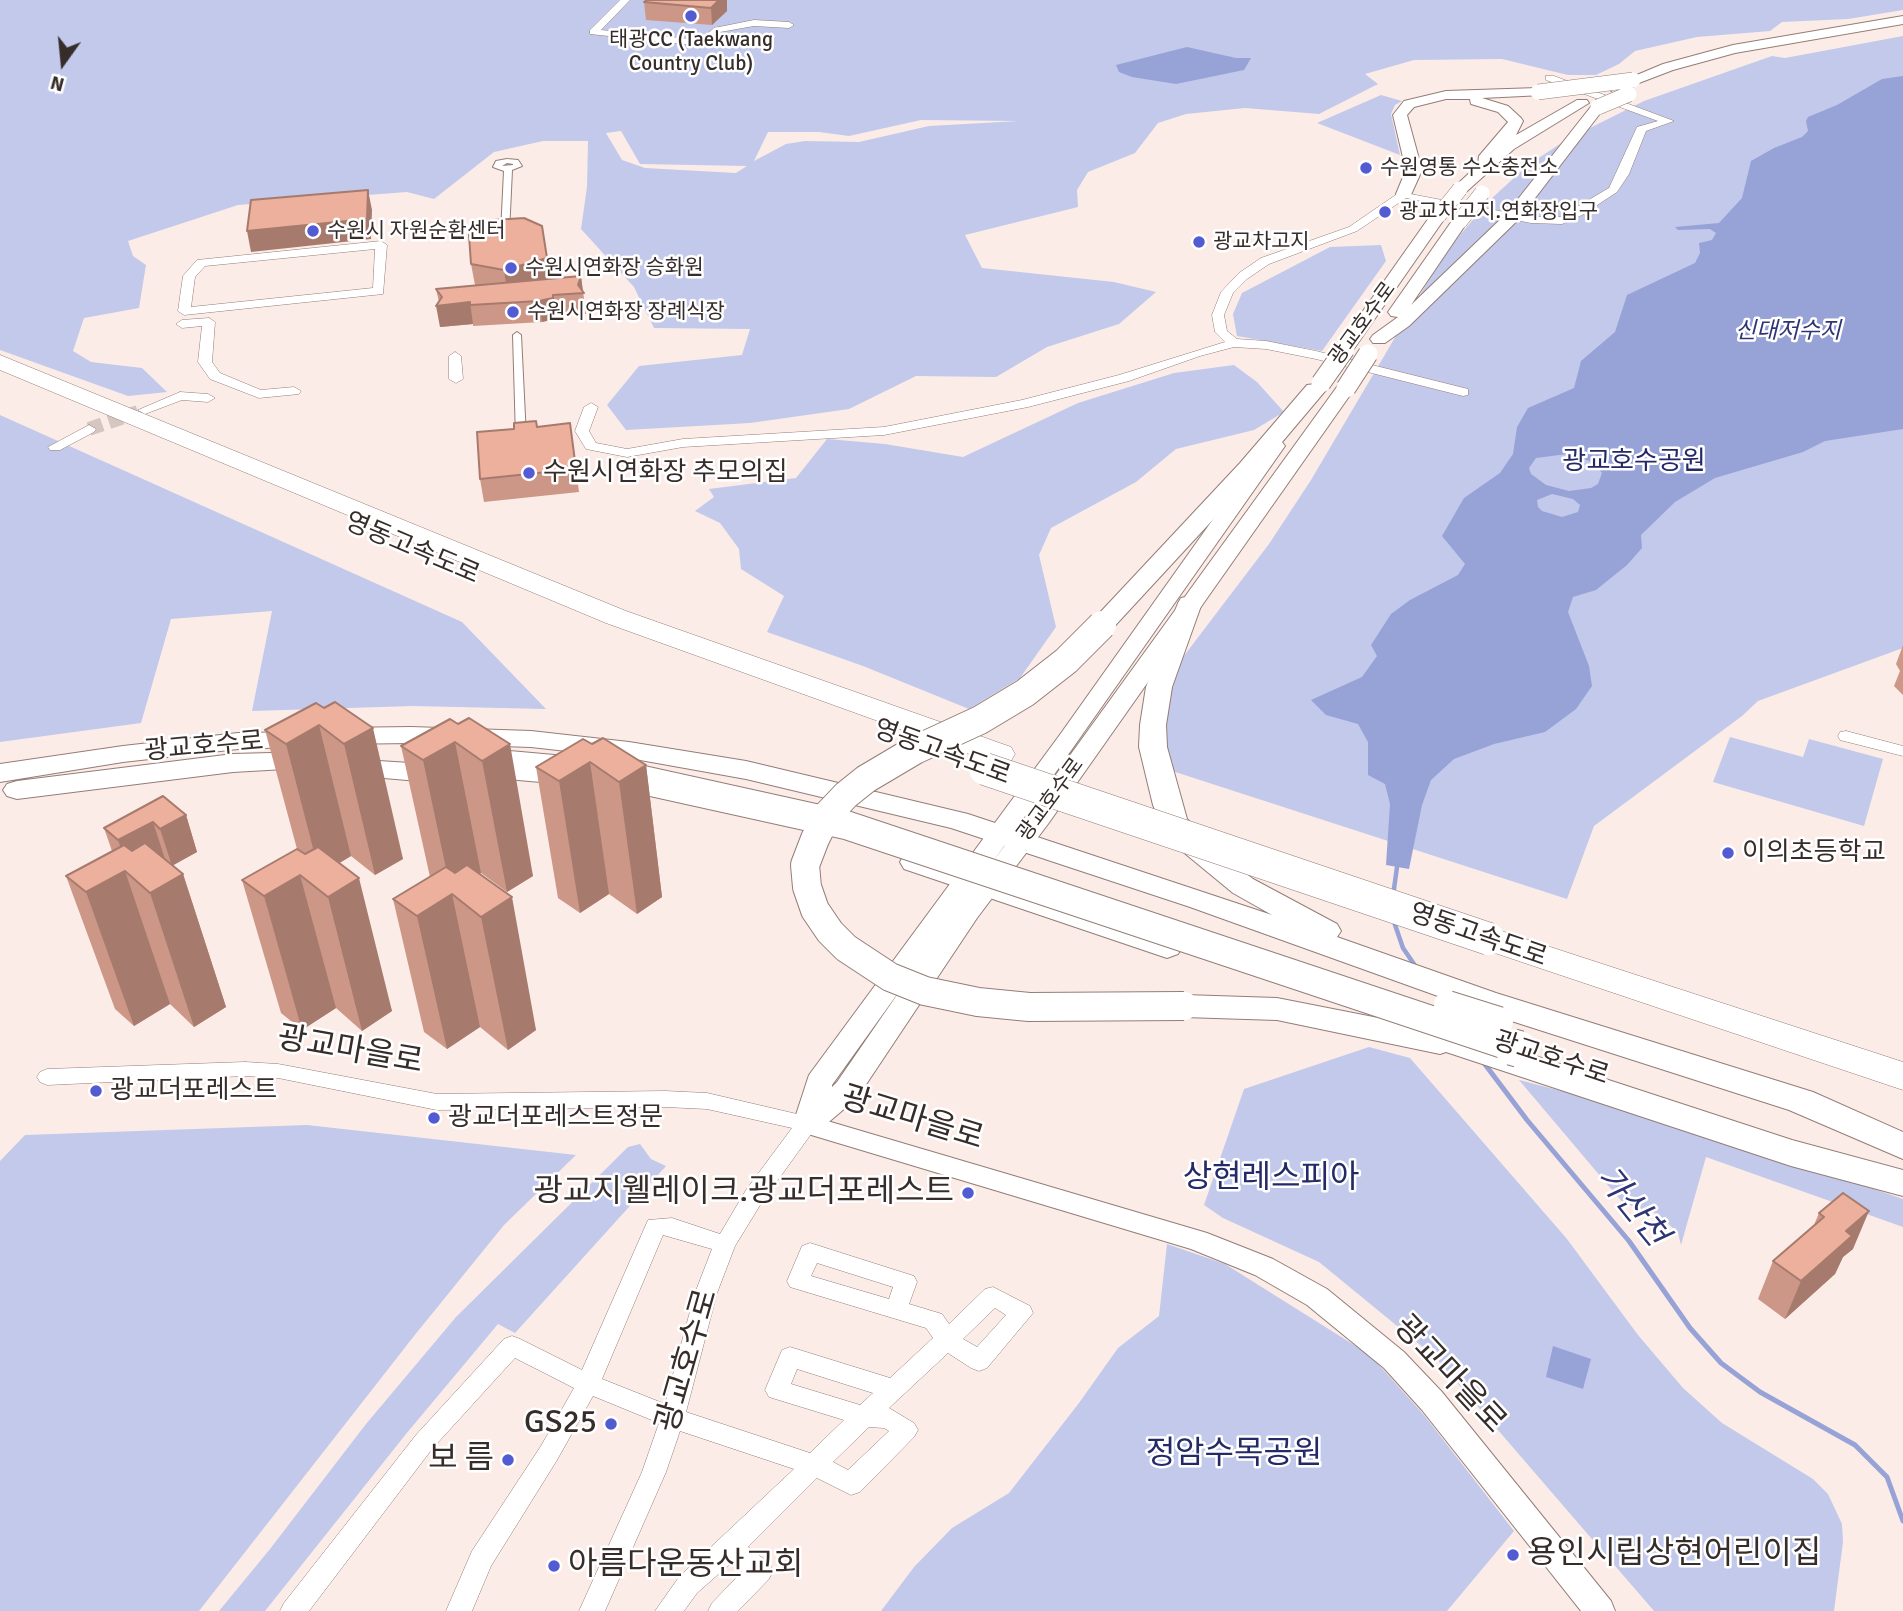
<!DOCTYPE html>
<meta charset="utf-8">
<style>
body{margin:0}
#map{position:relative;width:1903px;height:1611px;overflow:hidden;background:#fcece7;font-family:Signika,sans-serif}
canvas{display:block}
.north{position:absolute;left:28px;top:28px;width:70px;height:70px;-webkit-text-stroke:5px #fff;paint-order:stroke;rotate:195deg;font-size:19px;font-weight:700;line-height:28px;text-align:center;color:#362d2a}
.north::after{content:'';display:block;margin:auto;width:24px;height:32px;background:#362d2a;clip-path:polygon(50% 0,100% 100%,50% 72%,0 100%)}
</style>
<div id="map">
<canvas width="1903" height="1611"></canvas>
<div class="north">N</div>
</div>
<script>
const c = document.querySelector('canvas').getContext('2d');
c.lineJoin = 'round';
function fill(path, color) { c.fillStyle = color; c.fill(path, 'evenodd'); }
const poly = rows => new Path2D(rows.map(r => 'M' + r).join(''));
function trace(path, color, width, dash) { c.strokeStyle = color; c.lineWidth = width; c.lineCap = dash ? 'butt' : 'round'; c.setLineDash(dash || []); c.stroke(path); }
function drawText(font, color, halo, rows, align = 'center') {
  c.font = font + ' Signika,"Noto Sans KR",sans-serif'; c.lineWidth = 5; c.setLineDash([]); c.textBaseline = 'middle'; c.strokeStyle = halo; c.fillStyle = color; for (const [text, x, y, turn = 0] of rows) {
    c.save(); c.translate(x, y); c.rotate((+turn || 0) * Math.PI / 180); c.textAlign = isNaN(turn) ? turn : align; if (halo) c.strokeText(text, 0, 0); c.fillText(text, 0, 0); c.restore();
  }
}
fill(poly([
 [0,0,1903,0,1903,10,1848,19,1782,22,1770,31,1697,37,1635,51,1619,64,1596,75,1568,75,1502,59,1414,60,1365,74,1378,84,1319,114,1245,108,1186,114,1158,123,1135,153,1088,172,1077,190,1078,207,965,235,982,268,1114,282,1156,292,1119,324,1047,347,996,377,916,376,849,409,750,423,626,430,607,405,639,366,742,355,750,329,654,328,634,287,581,229,587,187,588,141,543,141,494,152,434,199,407,192,238,205,128,241,133,256,146,265,139,308,84,318,73,351,91,362,142,368,167,392,128,396,0,350],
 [921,120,1019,121,929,126,859,142,805,141,786,144,754,161,768,132,819,132,849,136],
 [621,131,640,164,747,166,736,173,645,168,622,160,606,133],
 [1903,36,1903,648,1758,701,1742,716,1594,826,1567,899,1166,769,1161,729,1177,665,1269,544,1311,480,1446,251,1490,200,1528,165,1566,140,1644,101,1772,56,1785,58],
 [1381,95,1402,101,1395,105,1391,114,1400,155,1317,123],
 [1381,245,1386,261,1322,351,1237,336,1233,314,1242,293,1330,247],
 [1234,365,1257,382,1284,412,1254,430,1176,449,1136,482,1051,528,1039,555,1056,627,1020,678,969,709,863,666,767,632,784,596,741,569,739,549,720,523,695,511,714,497,709,489,796,478,827,439,885,444,963,457,1078,403,1174,373],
 [0,415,462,622,546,709,413,706,252,711,272,611,171,619,141,723,0,742],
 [1730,737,1803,757,1809,739,1883,759,1864,826,1713,782],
 [1369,1047,1410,1058,1567,1239,1638,1335,1683,1388,1722,1423,1813,1479,1828,1494,1842,1524,1843,1542,1834,1611,1654,1611,1435,1357,1319,1262,1223,1218,1204,1205,1244,1089],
 [1519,1080,1671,1119,1903,1199,1903,1227,1706,1157,1681,1245,1678,1233,1658,1214,1623,1203],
 [307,1125,576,1155,504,1225,414,1336,199,1611,0,1611,0,1161,25,1135],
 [640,1144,651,1159,666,1166,515,1333,498,1324,406,1434,265,1611,219,1611,270,1549,366,1424,456,1317,628,1147],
 [1167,1244,1225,1264,1370,1355,1424,1415,1514,1531,1447,1611,881,1611,914,1567,952,1528,1009,1493,1079,1403,1118,1348,1159,1316]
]), '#c2c9eb');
fill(poly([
 [1187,47,1236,58,1251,58,1244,70,1176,84,1132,77,1119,72,1116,65],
 [1903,76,1903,429,1825,441,1803,452,1715,478,1675,502,1641,535,1642,548,1627,565,1596,590,1573,597,1568,612,1589,666,1592,686,1576,709,1545,732,1494,744,1454,759,1431,780,1422,805,1409,869,1386,865,1390,804,1385,784,1368,775,1368,742,1358,724,1326,715,1311,700,1362,677,1377,656,1371,645,1391,614,1410,600,1458,575,1465,564,1442,536,1464,498,1500,473,1513,454,1517,427,1528,408,1574,388,1581,361,1615,332,1627,295,1695,263,1700,253,1699,243,1712,240,1716,233,1710,229,1678,230,1675,227,1719,223,1742,198,1751,161,1774,148,1802,137,1808,131,1806,121,1808,117,1837,105,1882,79],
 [1567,454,1590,461,1597,467,1602,473,1598,484,1591,488,1569,491,1546,485,1531,474,1529,468,1536,458],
 [1552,494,1573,499,1580,505,1578,512,1562,517,1542,511,1538,507,1537,500],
 [1553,1346,1591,1359,1583,1389,1546,1377]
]), '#97a2d6');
trace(poly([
 [1393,896,1397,867],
 [1393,919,1403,948,1416,967]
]), '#97a2d6', 4.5);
trace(poly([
 [1484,1063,1527,1120,1629,1241,1690,1328,1721,1363,1760,1392,1855,1445,1887,1477,1903,1521]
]), '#97a2d6', 5);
trace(poly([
 [89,429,138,412]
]), '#d4c6c1', 14, [14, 7]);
const pedestrian = poly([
 [507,159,518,160,522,166,512,170,509,233,505,235,501,233,504,171,493,167,496,161,507,159],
 [507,163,513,164,513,165,502,166,507,163],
 [517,332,521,335,526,437,521,440,516,437,513,335,517,332]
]);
const minor = poly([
 [620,0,630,0,601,30,701,40,714,28,754,20,789,22,794,25,789,28,754,26,720,32,703,46,590,34,590,30,620,0],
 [1546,76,1554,76,1674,121,1646,131,1629,174,1617,192,1582,215,1562,224,1531,223,1406,198,1357,231,1269,264,1247,279,1233,293,1224,315,1227,331,1237,339,1266,341,1316,351,1468,389,1468,395,1463,396,1316,359,1266,349,1234,347,1200,356,1129,381,1028,407,884,435,683,447,627,457,586,449,575,431,584,407,591,403,598,407,589,431,596,443,627,449,683,439,884,427,1022,400,1119,375,1225,342,1215,332,1212,315,1221,292,1239,273,1261,258,1349,227,1400,192,1531,217,1560,217,1609,188,1637,127,1658,121,1546,80,1546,76],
 [381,241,387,245,383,294,184,315,178,311,183,276,197,260,381,241],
 [375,249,373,288,191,307,195,277,205,266,375,249],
 [209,318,215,322,212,362,220,373,261,390,294,387,301,391,299,394,259,398,210,379,198,362,202,326,182,328,176,324,182,320,209,318],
 [455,352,461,356,463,379,456,383,449,379,449,356,455,352],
 [180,392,208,394,215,398,208,402,182,400,145,414,138,410,180,392],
 [89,425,96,429,94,432,60,450,50,450,48,447,89,425],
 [1846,731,1903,746,1903,756,1840,740,1838,736,1840,732,1846,731],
 [245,1062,278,1064,437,1094,665,1091,707,1093,814,1118,817,1124,814,1130,762,1202,735,1246,717,1293,686,1412,810,1453,844,1420,769,1397,765,1390,782,1350,790,1347,890,1378,933,1338,926,1328,790,1287,787,1281,802,1246,810,1243,914,1276,917,1282,909,1304,942,1314,949,1324,985,1289,993,1287,1030,1306,1033,1313,987,1368,979,1371,971,1368,948,1353,889,1408,914,1423,918,1430,914,1437,860,1492,851,1495,817,1478,748,1547,769,1563,773,1571,769,1579,738,1611,708,1611,712,1603,742,1572,731,1563,697,1593,684,1611,655,1611,679,1577,794,1469,680,1431,666,1472,605,1611,579,1611,642,1472,659,1423,593,1396,557,1460,491,1566,472,1611,446,1611,472,1551,541,1446,574,1388,515,1358,432,1449,309,1611,280,1611,284,1603,416,1435,504,1339,512,1336,520,1339,582,1370,648,1220,672,1218,720,1234,746,1190,792,1128,707,1109,665,1107,437,1110,278,1078,245,1076,47,1085,40,1082,37,1077,40,1072,47,1069,245,1062],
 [663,1235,712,1249,695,1293,665,1404,602,1379,663,1235],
 [817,1263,893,1287,889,1299,811,1276,817,1263],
 [995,1308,1006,1315,977,1347,963,1339,995,1308],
 [797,1369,873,1393,860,1405,791,1384,797,1369],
 [869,1427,884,1428,889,1431,848,1470,833,1462,869,1427]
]);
const tertiary = poly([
 [807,1115,1207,1233,1273,1259,1327,1289,1404,1352,1442,1392,1611,1601,1615,1611,1581,1611,1422,1410,1384,1368,1307,1305,1255,1275,1191,1249,798,1131,795,1124,798,1117,807,1115]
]);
const secondary = poly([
 [1903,16,1903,24,1735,53,1673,70,1618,91,1613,92,1606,88,1663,64,1733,45,1903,16],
 [1538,88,1545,92,1543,95,1482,98,1508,106,1521,118,1523,121,1516,135,1577,100,1587,100,1589,103,1514,149,1466,192,1460,194,1452,189,1478,165,1479,156,1508,122,1498,112,1471,104,1470,99,1446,99,1414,107,1407,115,1422,170,1410,197,1398,197,1396,194,1406,170,1393,115,1404,101,1446,91,1538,88],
 [1598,103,1605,107,1519,219,1409,326,1385,343,1373,343,1370,339,1373,335,1398,317,1391,316,1388,312,1454,218,1466,218,1468,221,1411,305,1507,213,1593,104,1598,103],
 [1439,210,1447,215,1351,353,1339,353,1336,349,1339,345,1433,212,1439,210],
 [1346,382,1355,388,1048,824,977,918,857,1098,817,1132,807,1135,797,1132,793,1124,809,1075,1059,736,1268,442,1282,442,1285,446,992,863,1339,384,1346,382],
 [908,979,837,1082,832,1087,832,1085,908,979]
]);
const trunk = poly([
 [1315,384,1323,385,1326,390,1256,473,1111,630,1102,633,1093,630,1089,625,1093,620,1240,463,1307,385,1315,384],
 [1190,596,1199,598,1202,603,1172,687,1166,725,1167,747,1187,819,1223,856,1253,879,1337,924,1341,931,1337,937,1496,993,1813,1092,1903,1132,1903,1159,1789,1110,1474,1009,1190,907,951,828,746,779,629,758,531,747,411,743,336,744,326,742,323,736,326,730,336,728,411,727,531,731,629,742,746,761,968,814,1272,915,1233,893,1182,851,1160,822,1153,805,1139,747,1140,725,1146,687,1178,603,1181,598,1190,596],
 [306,732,316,734,319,740,316,746,238,749,123,762,0,782,0,764,123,746,238,733,306,732],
 [310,752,320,755,324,761,320,767,233,772,17,799,7,796,3,790,7,784,17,781,233,754,310,752],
 [347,759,442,765,452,768,456,774,452,780,442,783,337,774,333,768,337,762,347,759],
 [914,852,1178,940,1182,947,1178,954,1167,958,904,869,900,862,904,855,914,852],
 [1184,995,1277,998,1409,1024,1422,1019,1792,1140,1903,1170,1903,1196,1791,1166,1446,1052,1440,1054,1277,1020,1184,1017,1173,1014,1168,1006,1173,998,1184,995]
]);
const motorway = poly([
 [0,355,626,611,1011,747,1015,754,1011,761,1000,764,989,761,606,623,0,370,0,355],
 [1489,927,1903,1062,1903,1090,1477,947,1472,939,1477,931,1489,927]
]);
trace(pedestrian, '#947d76', 2);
trace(minor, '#947d76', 1);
trace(tertiary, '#947d76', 2);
trace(secondary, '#947d76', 2);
trace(trunk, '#947d76', 2);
trace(motorway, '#947d76', 1);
fill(pedestrian, '#fff');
fill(minor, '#fff');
fill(tertiary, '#fff');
fill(secondary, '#fff');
fill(trunk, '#fff');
fill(motorway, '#fff');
const secondaryBridgeFar1 = poly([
 [1538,92,1633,80],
 [1598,107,1629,94],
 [1439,215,1460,189],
 [1460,221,1482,193]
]);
const secondaryBridge = poly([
 [1321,383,1345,349],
 [1346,388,1368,354]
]);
const trunkBridgeFar1 = poly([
 [1102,625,1066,661,1025,693,980,720,915,750,866,779,846,795,827,815,815,839,805,865,807,887,815,910,830,932,846,948,890,977,925,991,978,1002,1029,1007,1184,1006],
 [475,762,620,775,846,825,1518,1049],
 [1448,1005,1499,1021]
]);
const trunkBridge = poly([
 [1512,1047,1519,1049]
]);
const motorwayBridge = poly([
 [985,769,1489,939]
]);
trace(secondaryBridgeFar1, '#947d76', 16, []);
trace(secondaryBridge, '#947d76', 21, []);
trace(trunkBridgeFar1, '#947d76', 30, []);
trace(trunkBridge, '#947d76', 38, []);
trace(motorwayBridge, '#947d76', 33, []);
trace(secondaryBridgeFar1, '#fff', 15);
trace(secondaryBridge, '#fff', 19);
trace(trunkBridgeFar1, '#fff', 28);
trace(trunkBridge, '#fff', 36);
trace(motorwayBridge, '#fff', 32);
fill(poly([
 [647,0,727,0,727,11,712,25,646,20,644,2],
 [547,258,550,279,581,276,586,314,555,316,555,319,542,322,473,326,473,324,440,327,439,302,436,289,475,285,471,264],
 [570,423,579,492,484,502,480,479,537,427],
 [1903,645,1903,695,1894,686,1900,671,1896,664],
 [335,702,403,859,375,875,351,856,339,863,392,1011,362,1031,336,1008,302,1030,281,1013,242,880,297,849,265,730,324,708],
 [469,718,533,876,507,892,481,873,479,874,536,1030,508,1050,480,1027,447,1049,424,1032,393,899,430,877,401,746,458,724],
 [592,744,646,765,662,897,637,914,609,894,580,913,558,898,536,767],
 [186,815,197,852,172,865,183,874,226,1007,194,1027,170,1004,134,1026,115,1009,66,876,112,851,104,828],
 [1843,1193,1853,1249,1843,1257,1835,1274,1785,1319,1758,1299,1773,1261,1814,1225,1819,1213]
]), '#cc9787');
fill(poly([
 [719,0,727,0,727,11,712,25,711,8],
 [368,190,372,210,371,239,251,252,247,231],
 [547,258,550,279,507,291,504,270],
 [581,276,583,293,578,285],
 [553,295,555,319,542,322,539,301],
 [470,302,473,324,440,327,436,306],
 [319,725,351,856,320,875,286,744],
 [373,728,403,859,375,875,344,744],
 [455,742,481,873,451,892,423,760],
 [510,744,533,876,507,892,482,761],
 [590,762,609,894,580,913,559,781],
 [646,765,662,897,637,914,619,782],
 [186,815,197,852,172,866,160,829],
 [153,822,165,859,131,877,118,840],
 [125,871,170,1004,134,1026,86,892],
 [183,874,226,1007,194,1027,150,893],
 [300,875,336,1008,302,1030,264,896],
 [359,878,392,1011,362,1031,328,897],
 [452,894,480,1027,447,1049,417,916],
 [512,897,536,1030,508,1050,481,917],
 [1869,1211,1853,1249,1843,1257,1835,1274,1785,1319,1801,1281,1846,1231]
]), '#a67b6e');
const building = poly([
 [647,0,719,0,711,8,644,2,647,0],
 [368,190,367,219,247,231,251,200,368,190],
 [524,218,542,226,547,258,504,270,471,264,469,235,471,231,494,220,524,218],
 [581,276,578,285,584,293,553,295,553,298,539,301,470,305,470,302,436,306,442,297,436,289,581,276],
 [536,421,537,427,570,423,576,469,480,479,477,432,514,429,514,423,536,421],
 [335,702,373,728,344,744,319,725,286,744,265,730,316,703,324,708,335,702],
 [469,718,510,744,482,761,455,742,423,760,401,746,450,719,458,724,469,718],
 [603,738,646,765,619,782,590,762,559,781,536,767,583,739,592,744,603,738],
 [163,796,186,815,160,829,153,822,118,840,104,828,163,796],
 [145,843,183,874,150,893,125,871,86,892,66,876,124,845,132,851,145,843],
 [318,847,359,878,328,897,300,875,264,896,242,880,297,849,305,854,318,847],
 [467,865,512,897,481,917,452,894,417,916,393,899,446,867,455,873,467,865],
 [1843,1193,1869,1211,1846,1231,1852,1236,1801,1281,1773,1261,1824,1217,1819,1213,1843,1193]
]);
fill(building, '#edb09d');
trace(building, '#a67b6e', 2);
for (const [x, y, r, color] of [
 [691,16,7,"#525bd1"],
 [1366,168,7,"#525bd1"],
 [1385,212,7,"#525bd1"],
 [313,231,7,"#525bd1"],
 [1199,242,7,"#525bd1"],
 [511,268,7,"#525bd1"],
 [513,312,7,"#525bd1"],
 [529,473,7,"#525bd1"],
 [1728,853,7,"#525bd1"],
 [96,1091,7,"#525bd1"],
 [434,1118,7,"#525bd1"],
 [968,1193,7,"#525bd1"],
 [611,1424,7,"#525bd1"],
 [508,1460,7,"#525bd1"],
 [1513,1555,7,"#525bd1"],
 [554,1566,7,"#525bd1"]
]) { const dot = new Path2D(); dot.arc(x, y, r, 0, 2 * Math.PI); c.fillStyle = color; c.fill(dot); trace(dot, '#fff', 2.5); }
drawText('21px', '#362d2a', '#fff', [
 ["태광CC (Taekwang",691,40,"center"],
 ["Country Club)",691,64,"center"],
 ["수원영통 수소충전소",1380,168],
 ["광교차고지.연화장입구",1399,212],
 ["수원시 자원순환센터",327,231],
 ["광교차고지",1213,242],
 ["수원시연화장 승화원",525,268],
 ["수원시연화장 장례식장",527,312]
], 'left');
drawText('21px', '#362d2a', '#fff', [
 ["광교호수로",1363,324,-54],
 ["광교호수로",1051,800,-54]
]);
drawText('italic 23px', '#2f3574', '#fff', [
 ["신대저수지",1788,332]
]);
drawText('26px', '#242967', '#fff', [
 ["광교호수공원",1634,462]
]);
drawText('26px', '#362d2a', '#fff', [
 ["수원시연화장 추모의집",543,473],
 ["이의초등학교",1742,853],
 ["광교더포레스트",110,1091],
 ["광교더포레스트정문",448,1118]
], 'left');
drawText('26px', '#362d2a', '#fff', [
 ["영동고속도로",412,549,23],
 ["광교호수로",204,747,-5],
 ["영동고속도로",942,753,20],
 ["영동고속도로",1478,936,19],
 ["광교호수로",1551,1059,18]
]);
drawText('32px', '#362d2a', '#fff', [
 ["광교마을로",350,1051,10],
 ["광교마을로",912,1119,17],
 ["광교호수로",688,1361,-74],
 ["광교마을로",1449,1375,47]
]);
drawText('32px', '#242967', '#fff', [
 ["상현레스피아",1271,1179],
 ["정암수목공원",1234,1455]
]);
drawText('32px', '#362d2a', '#fff', [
 ["광교지웰레이크.광교더포레스트",954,1193],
 ["GS25",597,1424],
 ["보 름",494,1460],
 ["용인시립상현어린이집",1527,1555,"left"],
 ["아름다운동산교회",568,1566,"left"]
], 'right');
drawText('italic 33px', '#2f3574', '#fff', [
 ["가산천",1631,1207,51]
]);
</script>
